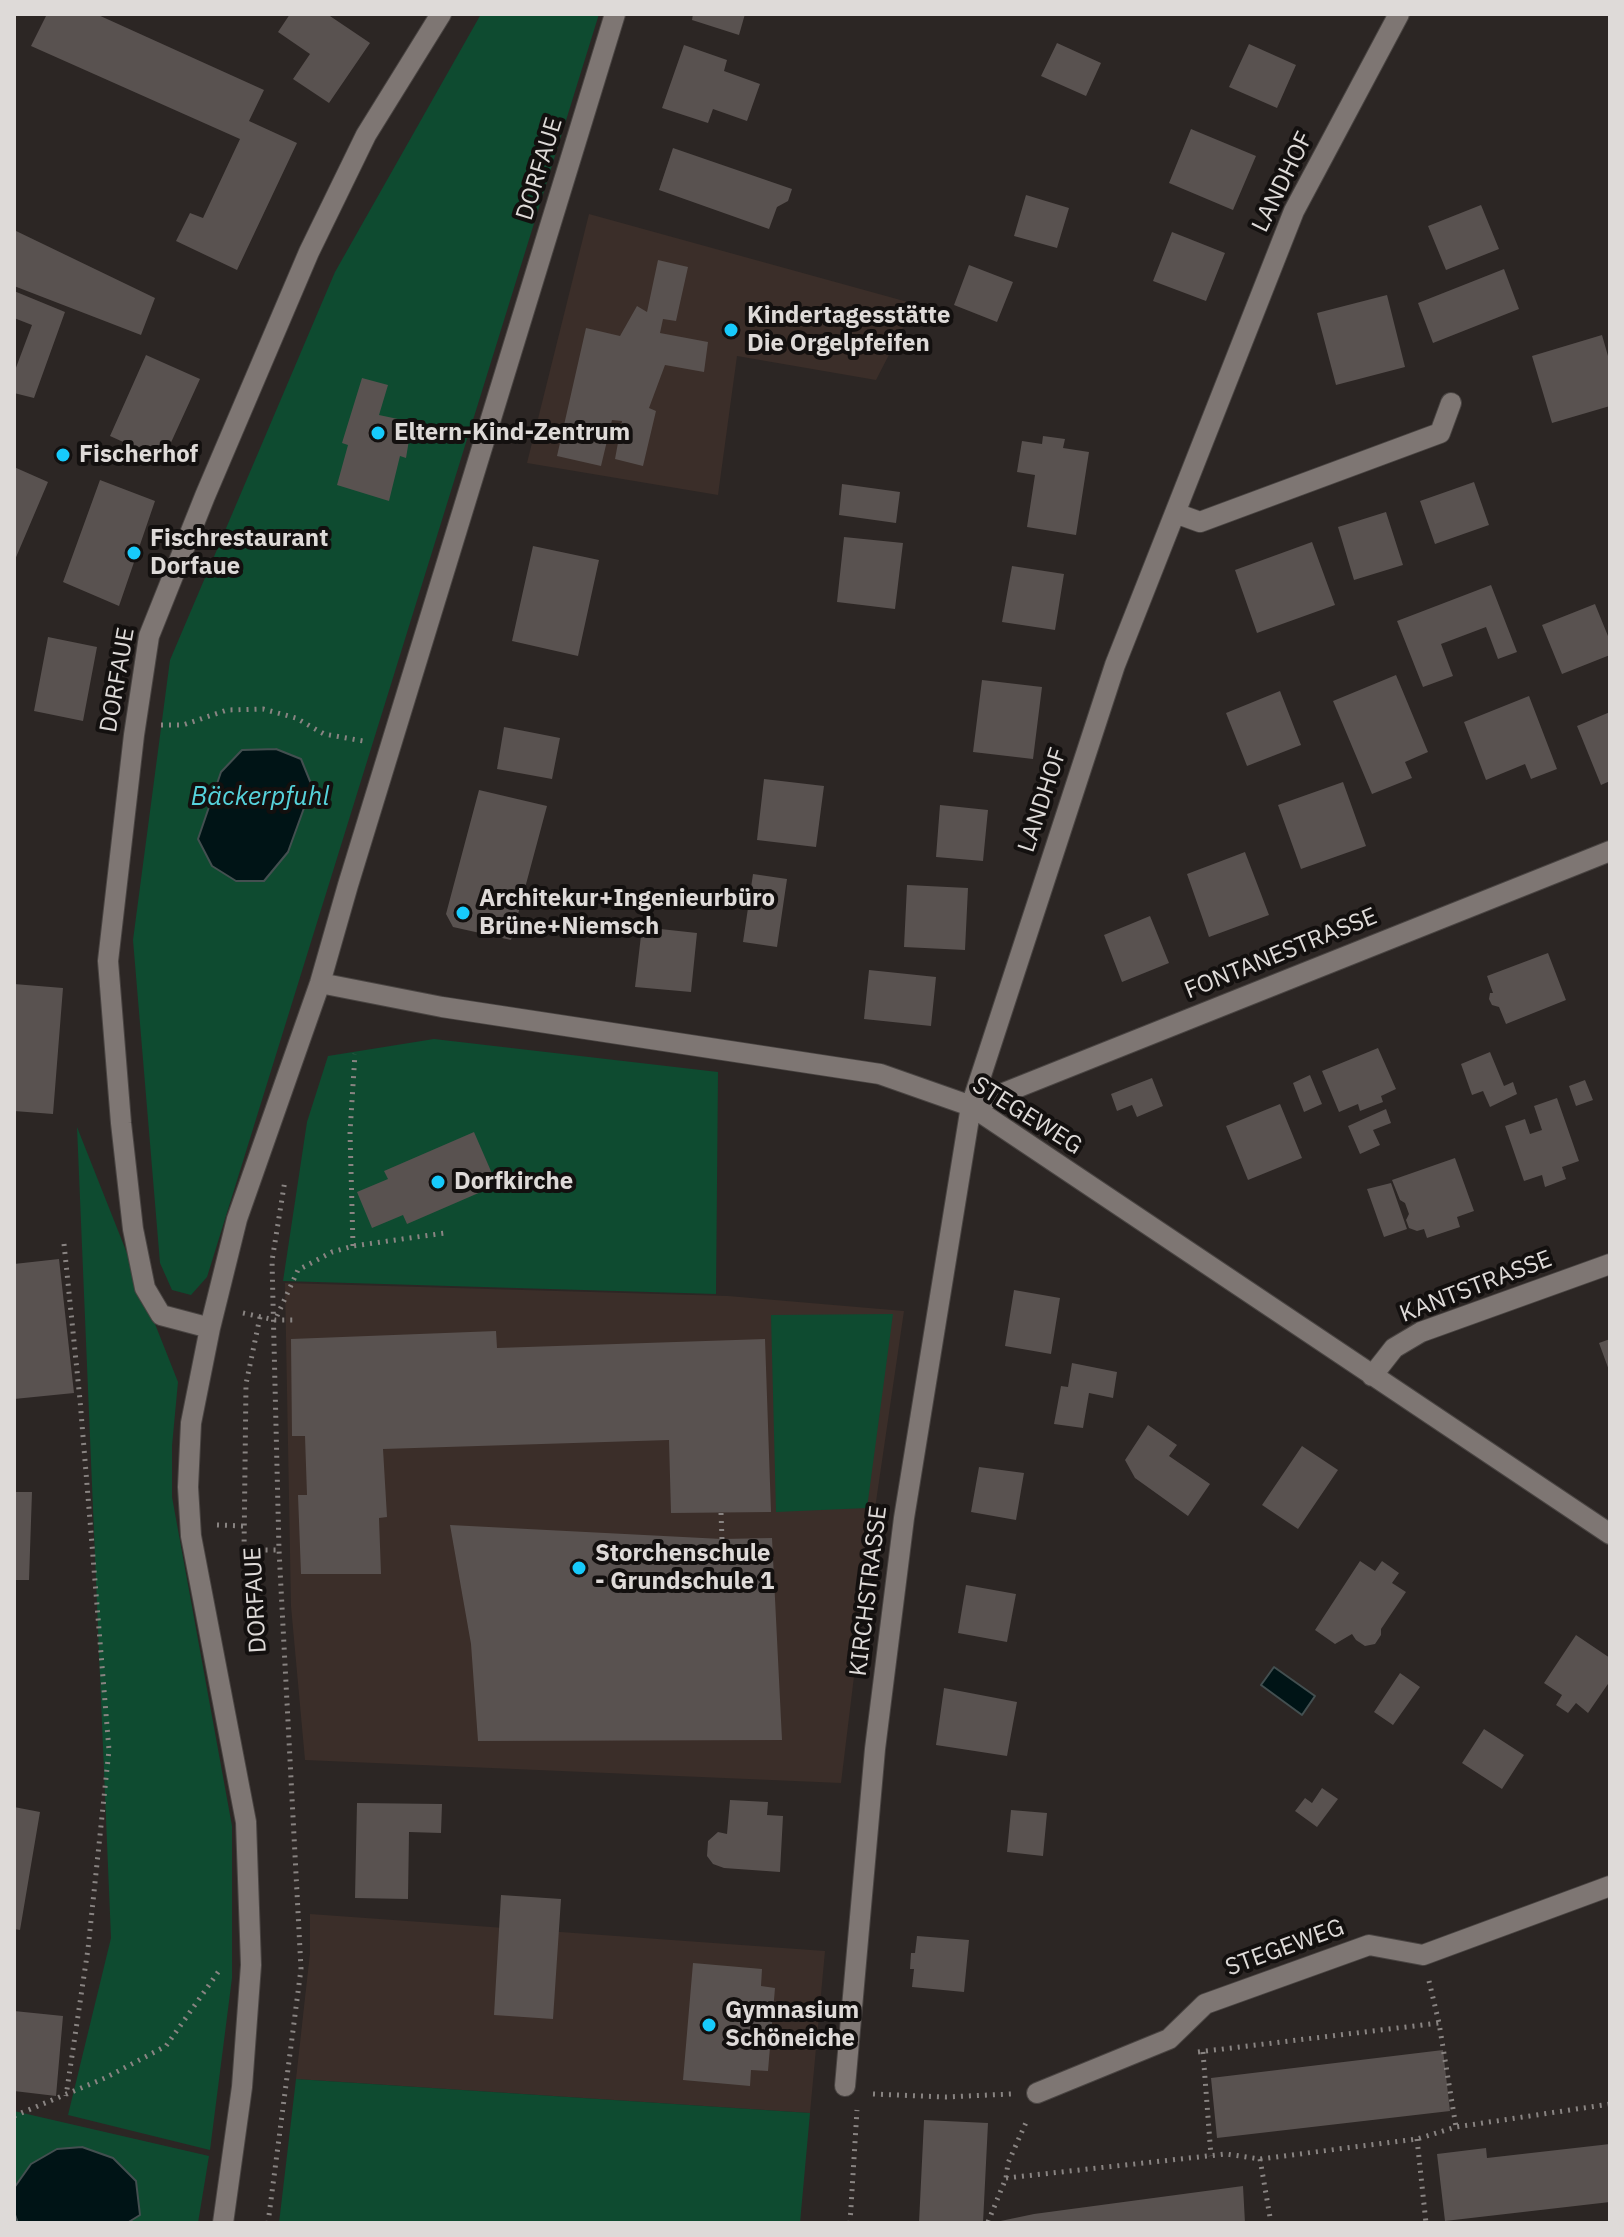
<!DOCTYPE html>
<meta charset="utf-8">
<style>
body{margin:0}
#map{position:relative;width:1624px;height:2237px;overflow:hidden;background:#2c2624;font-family:"IBM Plex Sans",sans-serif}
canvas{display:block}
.frame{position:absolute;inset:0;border:16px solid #dedad8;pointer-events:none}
</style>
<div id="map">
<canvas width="1624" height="2237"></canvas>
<div class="frame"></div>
</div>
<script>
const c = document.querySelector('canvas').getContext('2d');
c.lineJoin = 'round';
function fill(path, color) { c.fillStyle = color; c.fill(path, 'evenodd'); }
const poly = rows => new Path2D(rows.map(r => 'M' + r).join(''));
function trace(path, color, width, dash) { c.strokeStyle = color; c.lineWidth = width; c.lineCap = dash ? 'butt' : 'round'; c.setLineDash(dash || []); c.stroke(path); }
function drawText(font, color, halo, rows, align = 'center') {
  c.font = font + ' "IBM Plex Sans",sans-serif'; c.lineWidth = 8; c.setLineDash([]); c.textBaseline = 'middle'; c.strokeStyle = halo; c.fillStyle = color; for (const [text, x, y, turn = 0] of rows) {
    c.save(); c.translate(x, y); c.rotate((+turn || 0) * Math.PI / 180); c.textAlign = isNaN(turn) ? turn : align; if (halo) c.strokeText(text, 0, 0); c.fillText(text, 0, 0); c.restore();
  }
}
fill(poly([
 [589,214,915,304,876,380,737,356,718,495,527,463],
 [285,1283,728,1296,904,1311,872,1529,841,1783,305,1760,291,1606],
 [310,1914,825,1951,810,2113,296,2079,310,1953]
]), '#3b2e29');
fill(poly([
 [481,14,599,14,207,1277,191,1295,172,1290,160,1263,133,940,170,660,335,272],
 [312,786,288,852,264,881],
 [434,1039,718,1072,716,1294,283,1281,307,1122,328,1056],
 [77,1127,178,1382,172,1446,172,1497,232,1826,232,1978,210,2150,68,2115,111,1938],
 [893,1314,867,1508,776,1512,771,1315],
 [296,2079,810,2113,800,2223,279,2223],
 [14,2111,209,2156,198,2223,14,2223]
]), '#0e4b30');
const water = poly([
 [276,749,301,759,312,786,288,852,264,881,236,881,212,866,198,839,221,772,242,750,276,749],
 [1274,1667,1315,1696,1302,1715,1261,1685,1274,1667],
 [82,2147,113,2158,136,2181,140,2215,127,2223,18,2223,14,2212,14,2188,31,2164,57,2149,82,2147]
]);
fill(water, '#001416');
trace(water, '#434f50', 2);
fill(poly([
 [47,14,96,14,264,90,249,121,297,143,237,270,176,241,190,213,203,218,240,139,31,46],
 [290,14,327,14,370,43,329,103,293,79,310,54,278,32],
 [693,14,745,14,739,35,692,20],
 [1057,43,1101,63,1086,96,1041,76],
 [1249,44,1296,65,1277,108,1229,87],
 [684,45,727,60,724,71,760,84,747,121,713,109,708,123,662,108],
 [1191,129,1256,156,1233,210,1169,183],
 [673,148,792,189,788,201,777,207,769,229,659,190],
 [1026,195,1069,208,1057,248,1014,236],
 [1481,205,1499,249,1446,270,1428,226],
 [14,230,155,298,141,335,14,286],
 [1172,232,1225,253,1206,301,1153,281],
 [658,260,688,267,676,321,663,319,660,333,708,342,704,372,665,365,649,408,656,411,643,466,615,459,622,421,612,420,601,466,557,456,586,328,620,336,637,306,647,312],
 [969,265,1013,282,997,322,954,305],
 [1504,269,1519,309,1433,343,1418,303],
 [14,291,65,312,34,398,14,393,14,373,32,325,14,318],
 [1387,295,1405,367,1336,385,1317,313],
 [1602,335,1610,363,1610,406,1552,423,1532,356],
 [146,355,200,379,163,460,110,436],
 [362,378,388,385,379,415,412,422,406,458,400,456,389,501,337,485,348,445,342,443],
 [1043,436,1065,439,1063,448,1089,452,1076,535,1027,527,1035,475,1017,472,1022,441,1042,444],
 [14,467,48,482,14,562],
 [100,480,155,501,119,606,63,582],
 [1474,482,1489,525,1435,544,1420,501],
 [842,484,900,492,896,523,839,515],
 [1386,512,1403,565,1354,580,1338,527],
 [844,537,903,543,895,609,837,602],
 [1312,542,1335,605,1257,633,1235,570],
 [533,546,599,560,578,656,512,641],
 [1012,566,1064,574,1055,630,1002,622],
 [1491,585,1517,652,1498,659,1486,627,1441,644,1453,676,1423,687,1397,621],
 [1595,604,1610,641,1610,655,1562,674,1542,625],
 [48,637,97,647,83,721,34,711],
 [1396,675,1428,752,1405,762,1412,778,1372,794,1333,701],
 [982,680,1042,687,1033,759,973,752],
 [1280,691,1301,745,1247,766,1226,713],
 [1529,696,1557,769,1531,779,1525,764,1486,780,1464,722],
 [1610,712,1610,781,1601,785,1577,726],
 [504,727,560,738,552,779,497,769],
 [764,779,824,786,816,847,757,840],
 [1343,782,1366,846,1301,869,1278,805],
 [479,790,547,806,511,940,453,927,446,914],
 [940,805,988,810,983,861,936,857],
 [1245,852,1269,915,1209,937,1187,874],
 [753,874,787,879,777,947,743,942],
 [907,885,968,888,965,950,904,947],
 [1150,916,1169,963,1122,982,1104,935],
 [642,927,697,933,691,992,635,987],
 [1548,953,1566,1000,1506,1024,1499,1007,1492,1005,1489,999,1490,993,1493,993,1487,976],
 [869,970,936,977,931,1026,864,1019],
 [14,984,63,988,53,1114,14,1111],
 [1378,1048,1396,1089,1381,1096,1383,1102,1360,1111,1358,1104,1339,1112,1322,1071],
 [1490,1052,1504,1086,1513,1082,1517,1094,1490,1107,1483,1091,1472,1095,1461,1064],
 [1310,1075,1322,1104,1304,1112,1293,1083],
 [1152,1078,1163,1106,1137,1117,1132,1105,1117,1111,1111,1094],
 [1585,1080,1593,1100,1576,1106,1569,1086],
 [1557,1098,1579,1161,1562,1167,1566,1179,1545,1187,1542,1175,1524,1181,1505,1126,1525,1119,1530,1134,1542,1130,1534,1106],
 [1280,1104,1302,1158,1248,1180,1226,1126],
 [1386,1109,1391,1123,1373,1130,1380,1145,1360,1154,1348,1126],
 [474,1132,497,1185,407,1224,403,1215,372,1228,357,1192,388,1179,384,1171],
 [1455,1158,1474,1211,1457,1217,1460,1227,1427,1238,1424,1229,1417,1231,1409,1228,1406,1220,1409,1214,1405,1203,1400,1200,1392,1180],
 [1391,1183,1407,1229,1384,1237,1367,1189],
 [59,1259,74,1393,14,1399,14,1264],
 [1014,1290,1060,1298,1051,1354,1005,1346],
 [496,1331,497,1348,765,1339,771,1512,671,1513,669,1440,383,1449,387,1517,379,1518,381,1574,301,1574,298,1495,307,1495,305,1436,292,1436,291,1339],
 [1610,1339,1610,1373,1599,1343],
 [1072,1363,1117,1372,1113,1398,1089,1393,1083,1428,1054,1424,1061,1386,1068,1387],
 [1148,1425,1177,1445,1169,1456,1210,1484,1188,1516,1135,1478,1125,1460],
 [1302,1446,1338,1470,1298,1529,1262,1505],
 [979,1467,1024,1473,1016,1520,971,1512],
 [14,1492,32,1492,29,1580,14,1580],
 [450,1525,722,1539,772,1538,782,1740,478,1741,471,1644],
 [1360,1561,1375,1571,1382,1561,1399,1573,1392,1583,1406,1592,1381,1629,1381,1635,1375,1644,1365,1646,1356,1640,1352,1634,1335,1644,1315,1630],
 [966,1585,1016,1594,1007,1642,958,1633],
 [1576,1635,1610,1658,1610,1681,1588,1713,1576,1703,1568,1713,1556,1705,1562,1695,1544,1683],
 [1400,1673,1420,1687,1393,1725,1374,1712],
 [944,1688,1017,1702,1007,1756,936,1745],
 [1484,1729,1524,1755,1502,1789,1462,1763],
 [1322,1788,1338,1799,1317,1827,1295,1811,1305,1798,1312,1803],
 [730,1800,768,1802,767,1815,783,1816,780,1872,724,1868,713,1864,707,1856,708,1841,718,1832,727,1834],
 [357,1803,442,1804,441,1833,409,1832,408,1899,355,1898],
 [14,1807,40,1812,20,1930,14,1929],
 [1011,1810,1047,1813,1043,1856,1007,1852],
 [501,1895,561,1899,553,2019,494,2015],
 [917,1936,969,1940,964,1992,912,1987,914,1969,910,1969,911,1953,915,1953],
 [693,1963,762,1969,761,1986,775,1988,768,2071,751,2070,750,2086,683,2080],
 [14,2011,63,2016,56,2096,14,2091],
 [1443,2050,1450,2111,1217,2138,1211,2078],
 [924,2120,988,2123,983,2223,919,2223],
 [1610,2144,1610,2202,1445,2221,1437,2154,1486,2148,1487,2158],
 [1243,2186,1245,2223,991,2223,1034,2214]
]), '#595250');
const minor = poly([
 [1175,513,1200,522,1440,433,1451,403],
 [320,983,442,1007,880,1074,971,1106,1610,1534],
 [971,1106,1610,851],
 [210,1328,161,1315,145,1288,133,1229,121,1123,108,961,134,735,149,636,205,496,309,252,366,135,441,14],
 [1372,1376,1394,1348,1421,1332,1610,1264],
 [845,2086,875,1749,904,1518,971,1106,1115,665,1294,211,1399,14],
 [1037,2093,1169,2039,1205,2004,1369,1945,1423,1955,1610,1886],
 [223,2223,242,2087,251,1965,246,1822,191,1536,188,1487,191,1423,210,1328,237,1219,320,983,348,885,615,14]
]);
trace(minor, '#494442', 22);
trace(poly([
 [161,725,183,725,227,710,263,709,296,718,324,734,363,741],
 [64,1244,80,1400,109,1750,88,1949,66,2096],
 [353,1246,350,1132,355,1054],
 [243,1313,275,1320,294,1320],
 [277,1316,298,1270,332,1252,353,1246,445,1233],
 [260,1317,246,1384,244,1550,279,1550],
 [721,1513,722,1539],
 [217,1525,244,1526],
 [1429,1981,1439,2023],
 [1198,2052,1439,2023,1456,2127],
 [1203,2052,1211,2156],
 [873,2094,946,2097,1011,2094],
 [14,2116,105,2078,166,2046,221,1968],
 [1417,2139,1426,2223],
 [1260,2159,1271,2223],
 [1006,2178,1226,2154,1260,2159,1417,2139,1456,2127,1610,2104],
 [988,2222,1006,2178,1008,2163,1028,2118],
 [268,2223,301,1969,279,1550,272,1261,285,1180],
 [850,2223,857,2110]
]), '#898482', 5, [2, 6]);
trace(minor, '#7e7673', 20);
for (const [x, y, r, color] of [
 [731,330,8,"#17cafb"],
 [378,433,8,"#17cafb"],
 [63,455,8,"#17cafb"],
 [134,553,8,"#17cafb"],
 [463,913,8,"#17cafb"],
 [438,1182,8,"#17cafb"],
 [579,1568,8,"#17cafb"],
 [709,2025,8,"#17cafb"]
]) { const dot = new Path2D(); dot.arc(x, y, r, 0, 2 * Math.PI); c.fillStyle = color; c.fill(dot); trace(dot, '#13100f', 3); }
drawText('24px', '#dedad8', '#13100f', [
 ["DORFAUE",540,169,-73],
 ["LANDHOF",1283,182,-64],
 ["DORFAUE",118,680,-80],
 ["LANDHOF",1043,800,-72],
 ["FONTANESTRASSE",1281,954,-22],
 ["STEGEWEG",1027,1116,32],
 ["KANTSTRASSE",1476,1287,-21],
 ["KIRCHSTRASSE",869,1591,-83],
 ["DORFAUE",256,1600,-93],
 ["STEGEWEG",1285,1948,-20]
]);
drawText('bold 24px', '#dedad8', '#13100f', [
 ["Kindertagesstätte",747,316],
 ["Die Orgelpfeifen",747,344],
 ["Eltern-Kind-Zentrum",394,433],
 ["Fischerhof",79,455],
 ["Fischrestaurant",150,539],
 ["Dorfaue",150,567],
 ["Architekur+Ingenieurbüro",479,899],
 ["Brüne+Niemsch",479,927],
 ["Dorfkirche",454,1182],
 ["Storchenschule",595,1554],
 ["- Grundschule 1",595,1582],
 ["Gymnasium",725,2011],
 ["Schöneiche",725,2039]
], 'left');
drawText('italic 26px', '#56d3dc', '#13100f', [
 ["Bäckerpfuhl",260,797]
]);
</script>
